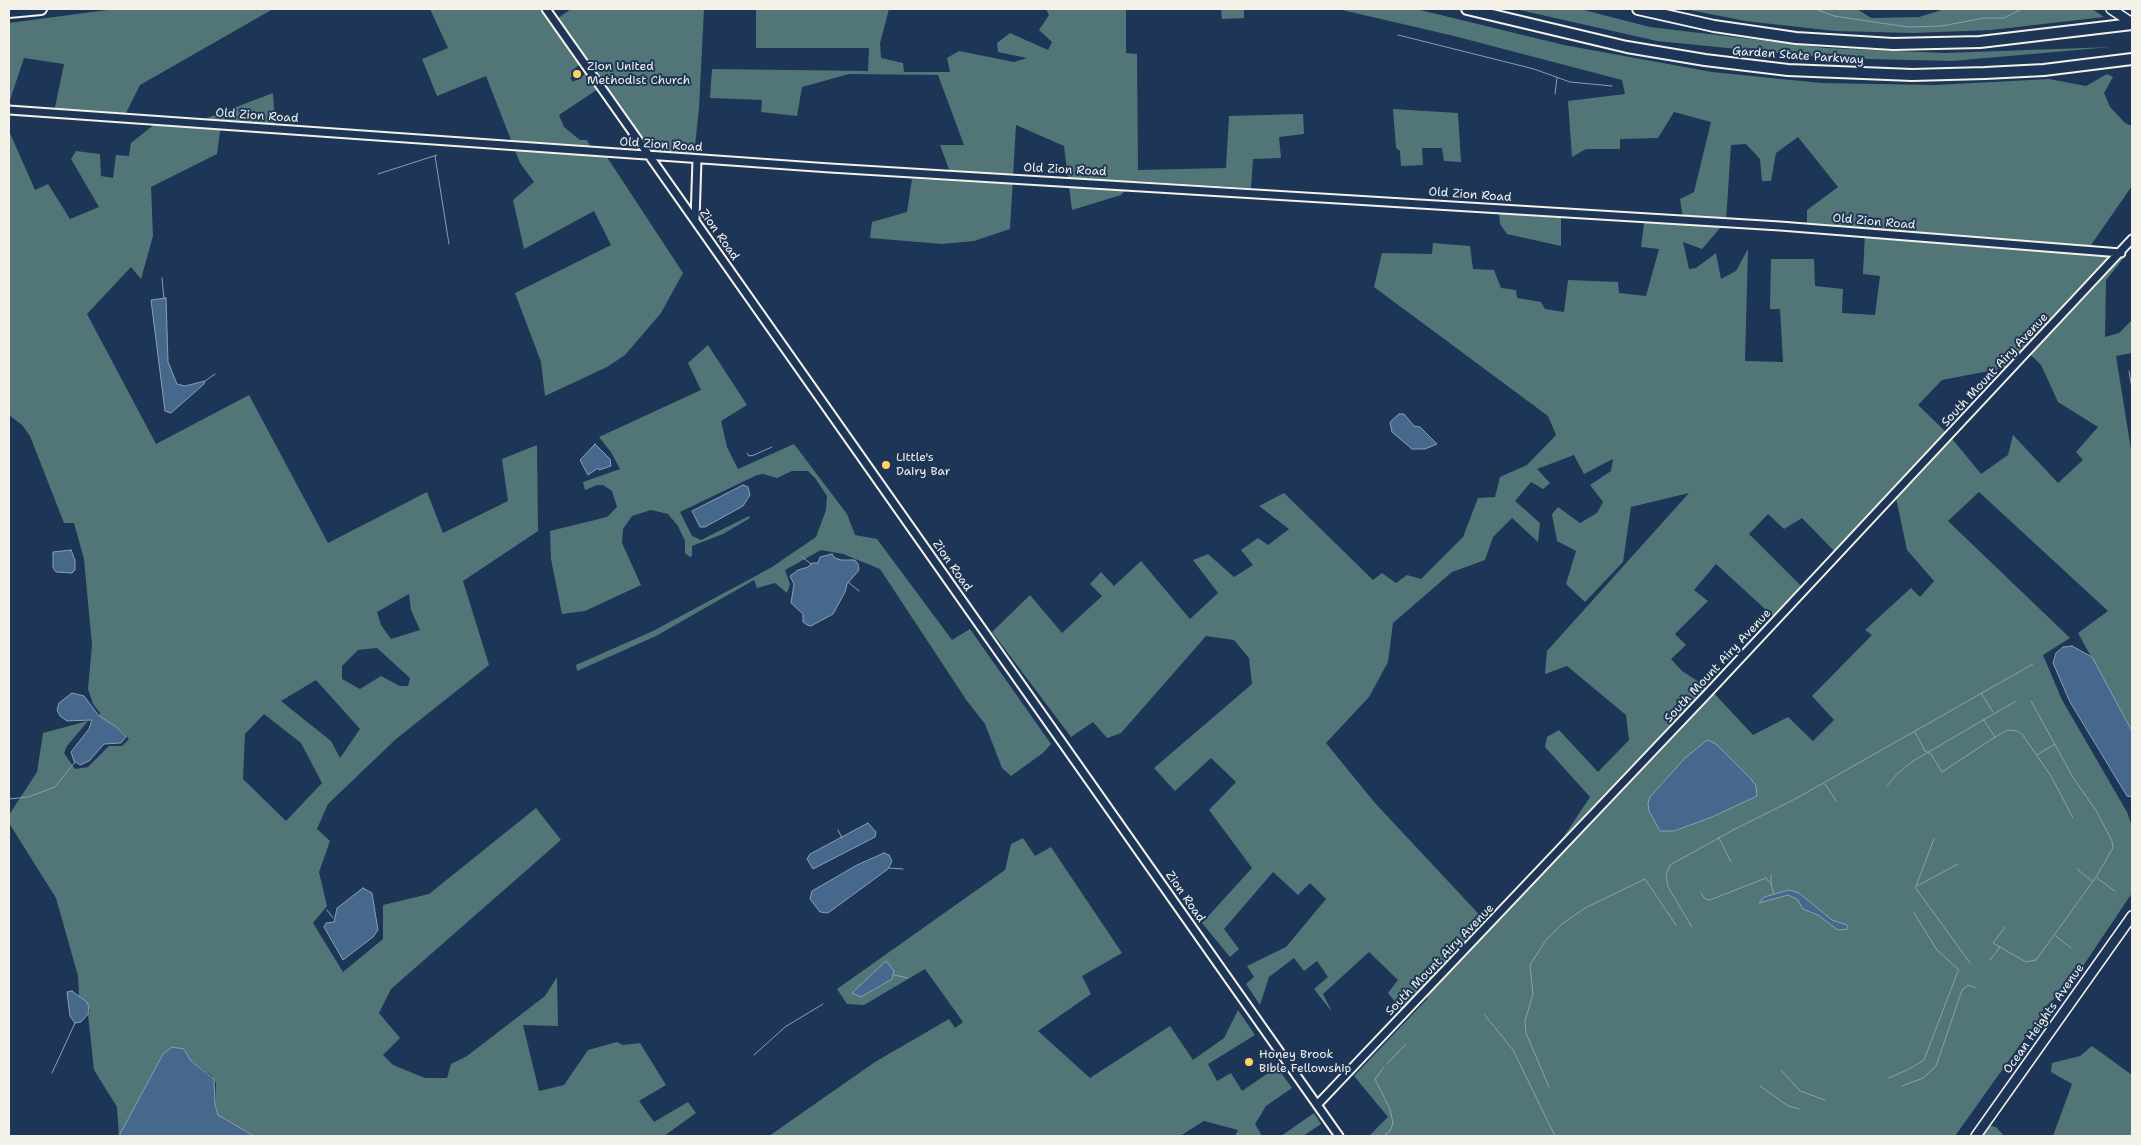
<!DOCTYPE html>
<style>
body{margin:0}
#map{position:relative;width:2141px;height:1145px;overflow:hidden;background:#1d3557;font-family:"Shantell Sans",sans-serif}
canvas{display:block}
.frame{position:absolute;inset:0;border:10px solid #f4f1e8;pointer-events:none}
</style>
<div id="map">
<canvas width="2141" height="1145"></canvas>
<div class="frame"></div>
</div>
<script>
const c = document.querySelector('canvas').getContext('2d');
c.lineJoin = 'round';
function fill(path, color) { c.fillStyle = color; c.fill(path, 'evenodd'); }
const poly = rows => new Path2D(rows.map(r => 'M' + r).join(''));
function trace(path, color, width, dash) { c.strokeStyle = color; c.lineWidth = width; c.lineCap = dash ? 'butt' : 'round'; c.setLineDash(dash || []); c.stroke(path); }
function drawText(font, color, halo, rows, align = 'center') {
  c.font = font + ' "Shantell Sans",sans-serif'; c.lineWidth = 4; c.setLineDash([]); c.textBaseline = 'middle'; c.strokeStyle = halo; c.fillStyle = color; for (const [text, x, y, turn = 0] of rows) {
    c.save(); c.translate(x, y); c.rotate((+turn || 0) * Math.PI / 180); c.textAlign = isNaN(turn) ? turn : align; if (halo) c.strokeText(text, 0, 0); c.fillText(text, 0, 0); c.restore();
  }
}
fill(poly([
 [115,9,273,9,140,85,124,117,54,112,64,64,24,58,9,103,9,23],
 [430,9,541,9,580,64,571,72,574,76,570,78,573,82,587,73,598,89,559,115,564,127,580,140,587,140,592,150,603,151,683,273,661,313,625,355,607,367,545,396,541,362,515,293,611,245,594,211,524,249,513,200,534,182,520,163,486,76,437,96,422,59,448,48],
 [571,9,704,9,699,108,694,155,649,155,554,21],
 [756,9,889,9,880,43,881,58,903,63,904,72,950,72,947,58,959,51,1014,62,1027,58,998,52,997,43,1010,33,1048,50,1052,42,1039,30,1049,15,1046,9,1126,9,1126,53,1137,54,1138,170,1226,168,1229,116,1303,114,1304,134,1279,137,1281,158,1253,159,1251,188,1134,181,1121,195,1072,210,1064,146,1016,125,1010,229,974,241,942,244,870,238,872,222,907,212,912,179,953,180,940,145,964,145,938,75,849,74,802,87,797,116,761,112,762,100,710,98,712,69,868,71,869,48,756,48],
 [1221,9,1244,9,1244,18,1222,19],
 [1338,9,1416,9,1564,45,1712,72,1821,83,1936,85,2049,79,2086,86,2107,74,2113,77,2104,93,2110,107,2125,123,2132,126,2132,186,2091,245,2126,255,2106,280,2105,337,2119,333,2132,320,2132,353,2116,356,2132,456,2132,731,2078,633,2108,611,1979,492,1948,521,2070,638,2043,655,2062,700,2127,812,2132,826,2132,893,2071,984,2045,1007,2037,1021,1955,1136,1369,1136,1388,1117,1354,1076,1428,998,1424,995,1405,1014,1388,993,1398,980,1369,952,1323,994,1332,1012,1314,989,1328,977,1317,961,1304,971,1294,958,1269,977,1260,1005,1246,984,1254,977,1247,966,1286,947,1326,899,1310,883,1298,895,1273,872,1224,929,1239,949,1230,957,1202,923,1252,868,1209,810,1236,782,1211,758,1175,791,1154,768,1252,684,1249,658,1234,640,1206,636,1121,733,1107,738,1093,722,1071,737,992,632,1030,595,1062,633,1102,596,1090,584,1101,572,1114,586,1141,561,1190,619,1218,593,1193,560,1208,554,1234,577,1253,565,1241,550,1258,538,1268,545,1289,529,1259,506,1284,493,1373,580,1382,573,1396,583,1407,575,1421,579,1463,537,1478,498,1495,497,1500,477,1527,465,1556,435,1548,416,1374,287,1382,253,1432,254,1433,243,1470,246,1473,269,1494,270,1501,288,1516,290,1517,298,1541,302,1545,309,1564,312,1568,280,1618,282,1619,293,1646,296,1659,249,1641,247,1645,216,1683,218,1680,199,1694,192,1711,122,1674,112,1658,138,1620,139,1620,149,1586,149,1572,157,1568,101,1625,94,1622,80,1454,36],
 [1798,137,1838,187,1807,210,1807,227,1865,232,1863,274,1880,276,1875,315,1842,313,1843,289,1815,286,1814,259,1771,259,1770,309,1780,309,1783,362,1745,361,1748,249,1736,271,1721,279,1716,253,1696,268,1689,269,1683,242,1702,249,1726,221,1731,145,1746,144,1760,159,1762,181,1771,181,1776,153],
 [2027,351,2041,365,2058,402,2098,427,2076,452,2083,460,2058,483,2013,435,2008,455,1981,474,1949,435,1918,405,1942,380,2015,366],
 [1574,455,1584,474,1613,459,1611,471,1590,485,1603,502,1597,513,1580,523,1558,507,1552,514,1557,541,1576,551,1566,584,1585,602,1623,562,1631,507,1689,493,1547,651,1545,674,1567,666,1626,715,1629,740,1598,772,1559,730,1547,737,1545,747,1590,797,1541,871,1489,925,1375,803,1326,743,1369,697,1388,662,1393,623,1452,572,1485,560,1493,537,1512,518,1538,542,1540,523,1515,501,1531,482,1543,489,1550,483,1537,469],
 [1895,493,1907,550,1934,581,1920,597,1911,588,1865,630,1872,635,1812,696,1834,720,1813,741,1788,717,1753,735,1711,690,1682,671,1671,659,1686,645,1675,634,1708,601,1694,590,1716,564,1777,620,1805,590,1749,534,1768,514,1784,529,1802,518,1838,555],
 [1515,9,1580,9,1650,27,1826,48,1945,53,2111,47,1952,61,1828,58,1657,41],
 [1685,9,1857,9,1871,18,1919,17,1945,9,2092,9,2104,17,1991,30,1913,33,1835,31,1745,21],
 [273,93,275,128,221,124,217,154,151,187,153,236,141,279,131,267,87,314,156,444,249,395,328,543,427,492,443,533,508,501,502,459,537,445,538,531,463,581,489,665,396,739,328,804,317,829,330,841,319,872,327,906,313,923,343,972,383,939,383,905,429,894,536,808,561,840,391,989,379,1013,400,1038,383,1055,393,1065,425,1078,447,1078,451,1064,467,1056,545,996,557,977,558,1026,523,1025,539,1091,564,1085,588,1050,617,1042,623,1045,640,1043,666,1085,639,1101,654,1122,688,1102,696,1113,664,1136,254,1136,218,1115,215,1105,216,1083,212,1076,191,1061,184,1049,163,1054,119,1136,117,1107,94,1070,88,1014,90,1011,87,1002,79,996,78,976,56,898,9,823,9,815,37,772,43,733,88,721,67,746,64,753,75,769,88,767,109,746,122,746,129,739,118,728,99,716,100,713,93,704,88,689,92,645,84,559,74,523,64,523,30,436,22,425,9,415,9,131,35,190,48,184,70,219,99,207,71,159,76,151,100,154,101,176,113,178,116,155,129,156,131,143,160,120,194,123],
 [409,594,411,610,420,630,391,639,381,625,377,612],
 [377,648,410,678,408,686,400,686,381,676,360,689,342,679,342,666,358,650],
 [316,680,360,729,340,758,331,741,281,701],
 [264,714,301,743,322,783,286,821,243,779,245,734],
 [1393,109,1458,113,1461,162,1444,161,1442,148,1422,148,1423,165,1401,166,1400,151,1396,148],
 [1499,213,1561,218,1561,246,1507,234,1500,224],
 [708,345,747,405,721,421,727,447,738,469,794,444,847,514,855,535,877,539,952,640,970,629,1051,744,1043,753,1011,776,1002,768,985,724,967,701,880,569,843,554,821,550,785,570,790,584,787,593,775,583,757,588,754,580,656,636,577,671,576,665,653,631,752,578,772,567,816,537,826,510,827,496,815,478,808,471,792,471,777,478,763,474,757,475,680,512,692,536,701,540,749,516,750,518,723,534,692,546,692,556,690,557,685,553,685,541,678,526,668,514,651,510,632,516,623,529,622,543,641,585,585,611,562,614,551,559,550,531,607,517,617,507,612,491,603,485,597,485,585,490,583,482,620,469,611,452,599,437,701,390,688,363],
 [1023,838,1035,856,1051,847,1122,953,1082,976,1091,994,1038,1031,1090,1078,1170,1026,1193,1060,1224,1038,1238,1010,1255,1035,1208,1064,1217,1081,1231,1073,1242,1091,1277,1067,1292,1088,1266,1106,1255,1124,1262,1136,1235,1136,1238,1130,1204,1121,1180,1136,769,1136,875,1062,949,1019,955,1028,963,1022,925,969,864,1005,847,1004,837,989,1005,870,1011,844],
 [2092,1046,2132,1075,2132,1136,2053,1136,2072,1084,2051,1072,2052,1063,2080,1056],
 [1314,1113,1321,1124,1303,1136,1281,1136],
 [1987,1125,1996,1127,2004,1136,1980,1136]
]), '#527677');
const water = poly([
 [166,298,168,362,177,384,185,386,205,381,204,384,171,413,165,411,151,300,166,298],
 [1399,414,1404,414,1414,426,1420,427,1437,444,1425,449,1412,449,1392,432,1390,422,1399,414],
 [595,444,610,459,611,466,599,470,598,468,588,475,580,460,595,444],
 [743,485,748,487,750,495,743,506,705,527,700,527,692,511,743,485],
 [71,550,75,560,75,570,72,573,56,572,53,568,53,552,71,550],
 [832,554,835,558,841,560,855,560,858,564,859,570,847,584,845,592,833,614,811,626,807,625,803,622,803,614,791,603,794,584,790,576,798,570,808,567,812,563,818,563,820,557,832,554],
 [2072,646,2092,657,2132,731,2132,797,2127,796,2070,702,2053,663,2056,653,2063,647,2072,646],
 [72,693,84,696,99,716,118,728,126,737,121,743,104,744,89,761,80,765,74,761,71,752,89,729,92,720,67,721,60,716,57,710,59,703,72,693],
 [1707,740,1716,744,1751,779,1756,786,1757,796,1712,817,1674,831,1660,831,1649,811,1648,803,1650,797,1684,759,1707,740],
 [868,823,876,832,875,837,813,869,807,859,810,854,868,823],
 [884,853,889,855,892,861,888,869,828,913,820,912,810,899,812,891,857,865,884,853],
 [363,888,372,893,378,930,373,937,343,960,324,927,326,923,334,922,337,908,363,888],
 [1789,890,1799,893,1832,920,1847,925,1848,929,1838,930,1818,915,1803,909,1797,899,1788,895,1759,903,1764,897,1789,890],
 [886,961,894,971,892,979,861,997,852,993,886,961],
 [72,991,87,1002,89,1007,88,1014,81,1022,75,1023,70,1016,67,992,72,991],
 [172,1047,184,1049,191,1061,214,1079,215,1105,218,1115,254,1136,119,1136,163,1054,172,1047]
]);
fill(water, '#47688d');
trace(water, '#8c9fb1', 1);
trace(poly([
 [1815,9,1834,16,1908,27,1942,26,1984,18,2004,18,2022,9],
 [1398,35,1534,69,1570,82,1612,86],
 [1555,94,1557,78],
 [435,156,449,244],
 [378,174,437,155],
 [162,278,164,299],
 [2129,371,2132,389],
 [205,381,215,374],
 [2132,402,2132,415],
 [747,453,749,456,754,455,772,447],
 [801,556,811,564],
 [848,582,859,591],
 [1981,693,1993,712],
 [1983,719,1995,737],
 [1915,732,1925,751,1931,754,1942,772,1995,737,2008,730,2017,731,2022,734,2051,776,2073,818],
 [2037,755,2055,744],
 [1825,784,1837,802],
 [1887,786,1897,774,1913,761,2016,701],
 [9,799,28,797,55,787,75,762],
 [838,830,842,838],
 [1719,838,1731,862],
 [889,868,903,869],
 [2077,869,2092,881],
 [1771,875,1771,884],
 [2097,878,2115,891],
 [1916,886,1934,839],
 [1917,886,1958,864],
 [1915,887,1970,963],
 [1701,893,1705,899,1710,900,1766,878,1771,884,1774,894],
 [327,910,333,918],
 [1914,913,1937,950,1959,970],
 [1692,927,1668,887,1666,874,1670,865,1733,830,1797,798,2033,664],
 [2005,927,1993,943,2026,962,2036,960,2096,877,2113,848,2112,841,2097,812,2074,779,2031,701],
 [2056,936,2071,948],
 [1990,960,2000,947],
 [894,975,908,978],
 [1484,1014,1513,1050,1555,1136],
 [754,1055,785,1027,823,1004],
 [1387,1064,1406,1044],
 [1384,1067,1375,1079,1390,1109,1393,1123,1390,1131,1384,1136],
 [1781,1070,1800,1091,1825,1100],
 [52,1073,75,1023],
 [1889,1078,1911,1068,1924,1060,1958,971],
 [1760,1086,1788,1106,1799,1109],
 [1902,1086,1923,1078,1936,1066,1962,990,1968,985,1976,988],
 [1549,1087,1526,1033,1525,1021,1533,994,1530,965,1546,940,1562,924,1585,908,1645,879,1676,925]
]), '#8c9fb1', 1);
const minor = poly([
 [546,9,1339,1136],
 [9,110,830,168,1780,226,2121,253],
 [695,220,697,159],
 [1317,1105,1708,693,2132,239]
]);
const major = poly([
 [2111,9,2132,23],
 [1976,1136,2132,916]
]);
const highway = poly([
 [1467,9,1627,47,1705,60,1788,70,1912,75,1985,73,2044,70,2132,59],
 [1638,9,1714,26,1796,38,1893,44,1980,42,2132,24],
 [9,12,41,9]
]);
trace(minor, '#f4f1e8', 11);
trace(major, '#f4f1e8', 12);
trace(highway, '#f4f1e8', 14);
trace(minor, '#1d3557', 7);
trace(major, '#1d3557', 9);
trace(highway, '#1d3557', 10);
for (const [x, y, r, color] of [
 [577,74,5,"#ffd166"],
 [886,465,5,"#ffd166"],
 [1249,1062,5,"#ffd166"]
]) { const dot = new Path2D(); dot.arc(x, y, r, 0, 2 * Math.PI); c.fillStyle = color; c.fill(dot); trace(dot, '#1d3557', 2); }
drawText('12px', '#f4f1e8', '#1d3557', [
 ["Garden State Parkway",1798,56,4],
 ["Old Zion Road",257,116,4],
 ["Old Zion Road",661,145,4],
 ["Old Zion Road",1065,170,3],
 ["Old Zion Road",1470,195,4],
 ["Old Zion Road",1874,222,5],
 ["Zion Road",719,235,55],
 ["South Mount Airy Avenue",1995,370,-47],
 ["Zion Road",952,566,55],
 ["South Mount Airy Avenue",1718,666,-47],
 ["Zion Road",1185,897,55],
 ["South Mount Airy Avenue",1440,960,-46],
 ["Ocean Heights Avenue",2044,1019,-55]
]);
drawText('12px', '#f4f1e8', '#1d3557', [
 ["Zion United",587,67],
 ["Methodist Church",587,81],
 ["Little's",896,458],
 ["Dairy Bar",896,472],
 ["Honey Brook",1259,1055],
 ["Bible Fellowship",1259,1069]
], 'left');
</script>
